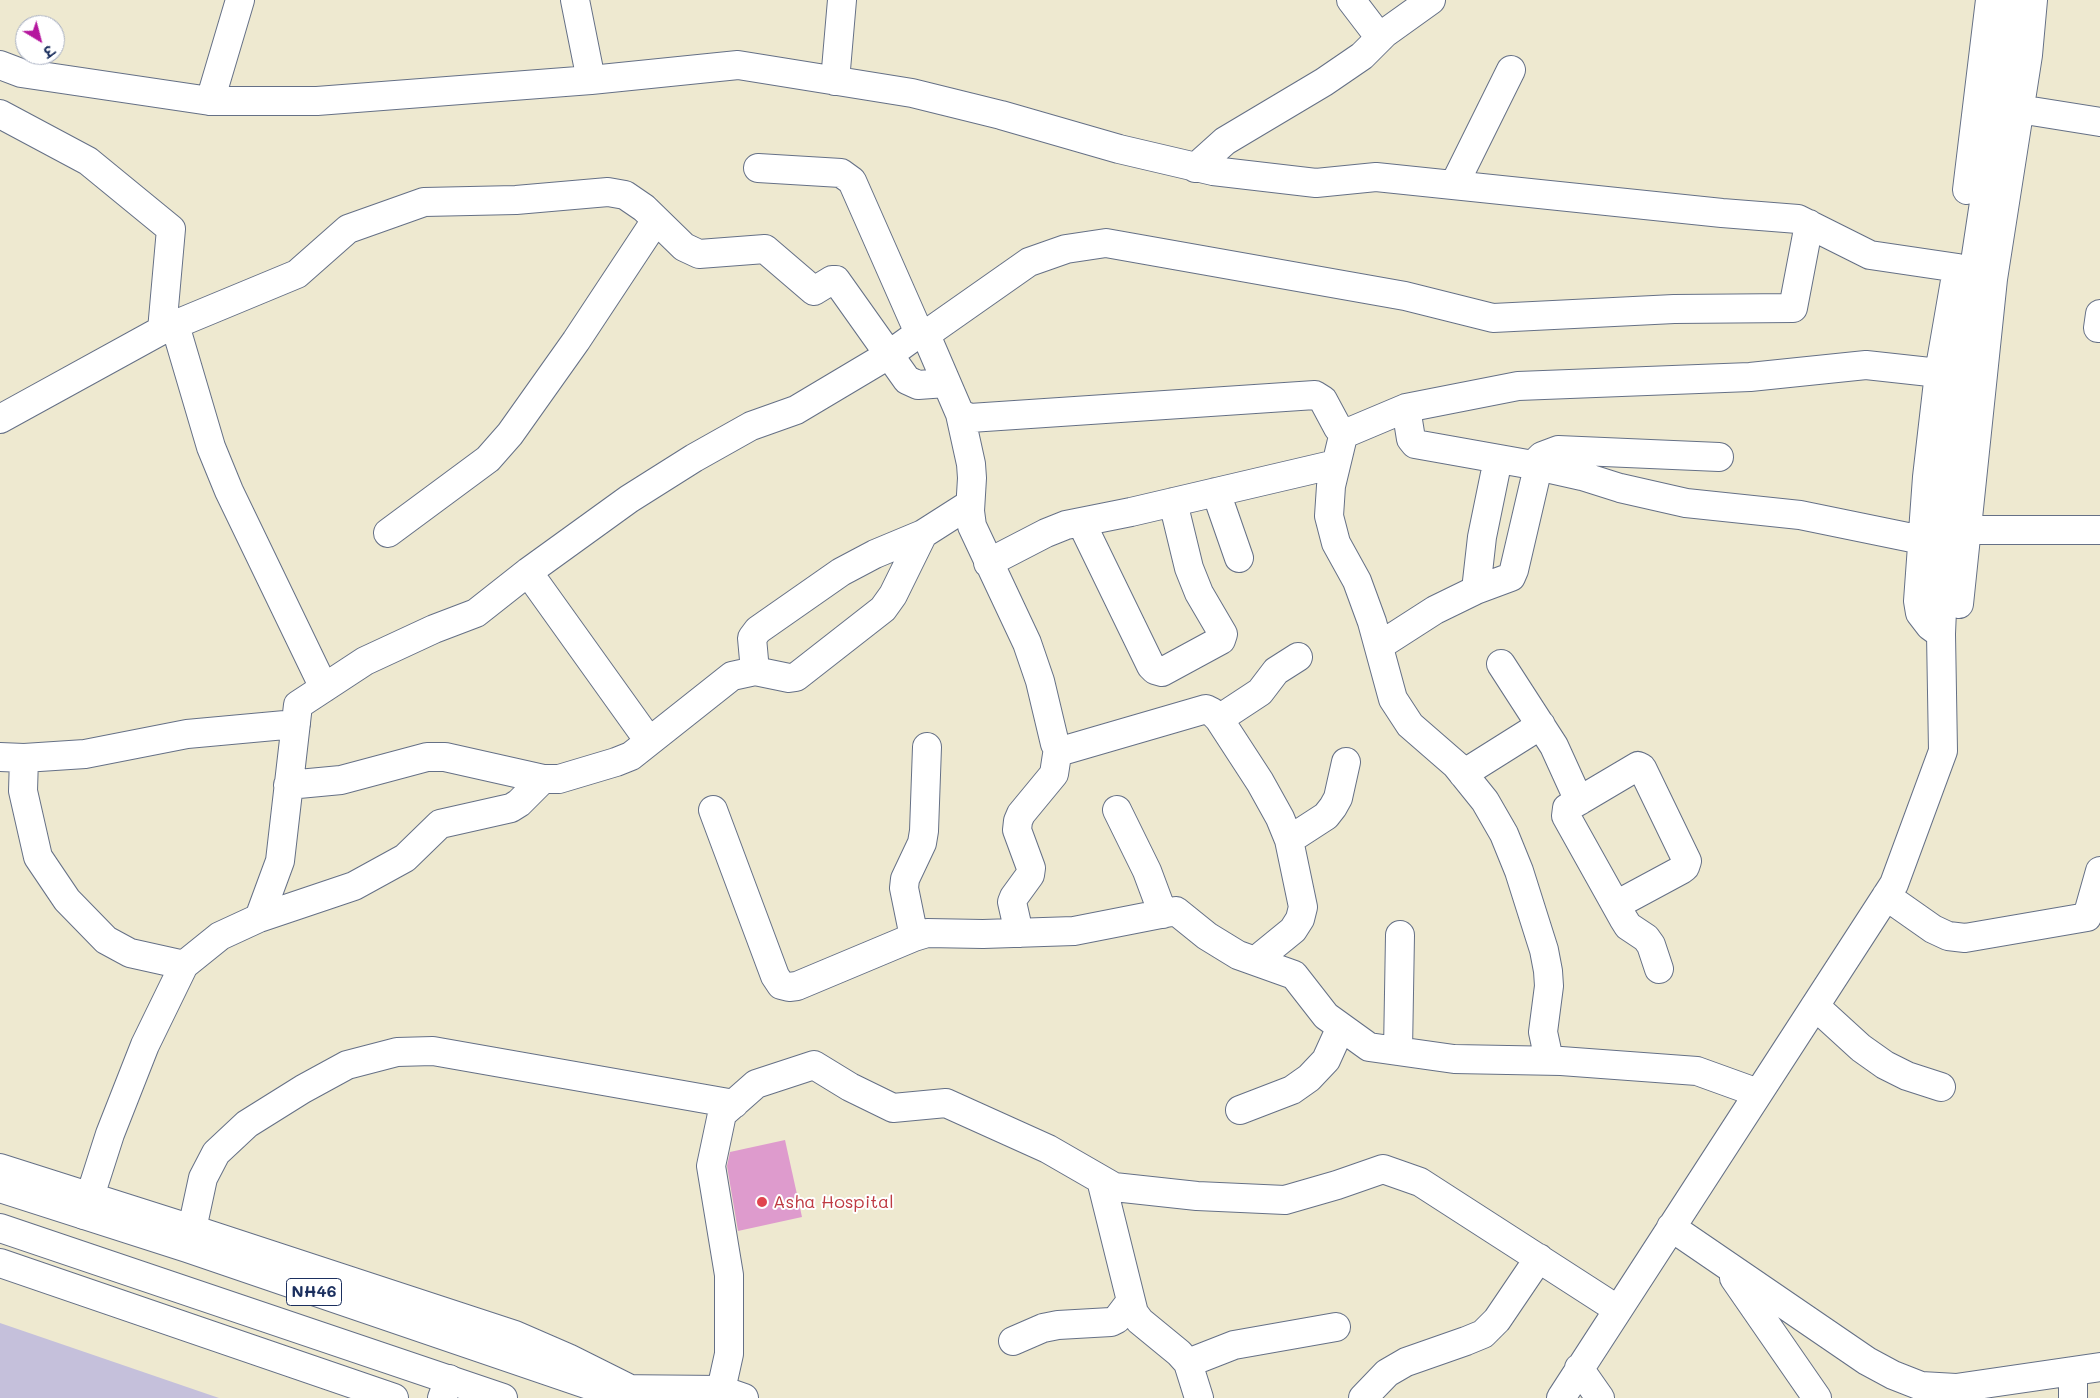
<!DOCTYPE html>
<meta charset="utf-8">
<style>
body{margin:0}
#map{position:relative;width:2100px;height:1398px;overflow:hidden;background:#eee9d0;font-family:Mali,"Playpen Sans Deva",sans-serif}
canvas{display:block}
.north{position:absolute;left:15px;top:15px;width:50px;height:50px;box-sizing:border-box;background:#fff;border:1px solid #a4acbf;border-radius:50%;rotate:143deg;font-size:14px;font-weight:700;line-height:20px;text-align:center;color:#1b2f5e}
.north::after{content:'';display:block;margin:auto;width:18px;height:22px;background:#b5179e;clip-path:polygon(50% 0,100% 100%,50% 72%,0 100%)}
</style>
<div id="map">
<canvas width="2100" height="1398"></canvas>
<div class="north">उ</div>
</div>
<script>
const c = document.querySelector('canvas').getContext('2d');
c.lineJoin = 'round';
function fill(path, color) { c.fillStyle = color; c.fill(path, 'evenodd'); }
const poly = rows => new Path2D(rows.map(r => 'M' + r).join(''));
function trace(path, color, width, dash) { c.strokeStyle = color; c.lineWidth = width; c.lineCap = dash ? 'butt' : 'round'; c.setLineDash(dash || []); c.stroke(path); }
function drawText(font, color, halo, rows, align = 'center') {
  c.font = font + ' Mali,sans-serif'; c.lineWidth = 4; c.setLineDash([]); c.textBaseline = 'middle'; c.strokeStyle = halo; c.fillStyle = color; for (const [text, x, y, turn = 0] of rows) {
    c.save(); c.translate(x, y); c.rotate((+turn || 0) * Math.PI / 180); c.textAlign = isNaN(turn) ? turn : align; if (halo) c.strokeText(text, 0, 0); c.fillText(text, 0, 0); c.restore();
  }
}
fill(poly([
 [0,1323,219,1398,0,1398]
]), '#c5c0db');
fill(poly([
 [785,1140,802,1217,738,1231,727,1166,730,1152]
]), '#de9bcd');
const minor = poly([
 [575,0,591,80],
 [1351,0,1380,38],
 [0,65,21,73,210,101,317,101,591,80,738,65,912,93,1001,115,1119,149,1213,171,1316,183,1376,177,1722,213,1798,219,1870,255,1958,268],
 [835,81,842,0],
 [210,101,240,0],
 [2019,109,2100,122],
 [0,114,88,161,171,229,162,330,0,419],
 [758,168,841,173,852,181,919,333],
 [1195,168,1225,141,1324,82,1362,56,1385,33,1431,0],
 [1454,185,1511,70],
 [1967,190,1990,0],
 [175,325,211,447,229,491,324,688],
 [2098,328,2100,314],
 [162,330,297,274,348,229,424,202,516,200,608,192,625,195,644,208,684,247,699,254,765,249,814,291,832,280,836,280,907,380,918,385,946,383],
 [925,335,1029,262,1066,249,1106,243,1405,296,1493,318,1674,309,1793,308,1809,224],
 [1406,408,1411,439,1415,444,1533,465,1582,476,1620,488,1686,503,1800,515,1922,540],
 [960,414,971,464,972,478,970,511,972,526,1027,643,1040,681,1055,744,1058,748,1065,750,1206,709,1212,712,1219,719,1260,782,1280,818,1289,840,1303,907,1300,919,1293,930,1255,961],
 [1344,432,1331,486,1329,516,1336,543,1357,581,1372,622,1393,699,1410,725,1456,765,1485,801,1504,834,1519,871,1544,950,1548,971,1549,986,1543,1032,1549,1060],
 [1533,465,1542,456,1558,450,1719,457],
 [1216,492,1239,558],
 [1081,522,1151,666,1155,670,1162,672,1221,640,1223,634,1199,593,1189,568,1173,502],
 [1967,530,2100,530],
 [388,533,488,459,510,434,576,341,656,220],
 [988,563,1046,533,1066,525,1131,512,1336,464],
 [528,572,649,741],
 [1476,590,1482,537,1498,459],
 [1959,604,1993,279,2028,55,2033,0],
 [1941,634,1930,626,1920,613,1918,601,1927,477,1939,373,1956,275],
 [1379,646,1435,610,1476,590,1511,577,1514,570,1538,467],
 [1501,664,1554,746,1579,801],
 [755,671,752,638,758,630,841,572,875,554,923,534],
 [1219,719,1260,692,1276,671,1298,657],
 [0,757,24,758,85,754,187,734,296,724],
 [24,758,23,791,38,857,67,900,106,940,130,953,184,965],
 [1463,774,1541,725],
 [288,785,341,780,427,757,445,757,543,779,559,779,616,762,631,756,732,676,755,671,789,678,796,677,883,609,893,595,923,534,970,504],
 [713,810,775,976,781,985,789,987,797,986,914,937,927,933,983,934,1074,931,1176,911,1207,936,1238,955,1294,975,1326,1016,1369,1047,1454,1059,1561,1061,1697,1071,1758,1093],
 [1117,810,1147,871,1163,914],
 [1289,840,1326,816,1333,807,1338,798,1346,762],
 [1886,896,1933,929,1948,936,1965,938,2087,917,2100,871],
 [1616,905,1681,870,1685,867,1687,861,1642,768,1638,766,1567,808,1566,816,1623,918,1628,926,1646,938,1651,945,1659,969],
 [259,918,354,886,405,858,440,824,511,808,519,803,543,779],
 [1019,933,1012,902,1014,897,1030,875,1031,868,1017,830,1018,821,1021,814,1054,774,1058,748],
 [914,937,904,888,905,879,922,843,924,831,927,747],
 [1815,1006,1861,1048,1885,1065,1907,1076,1941,1087],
 [1398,1051,1400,935],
 [1240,1110,1292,1090,1309,1078,1326,1060,1341,1027],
 [0,1168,192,1229,515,1335,568,1358,630,1389],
 [1101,1180,1134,1313,1140,1321,1179,1353,1188,1363,1199,1398],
 [84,1215,110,1134,145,1045,184,965,220,936,259,918,280,861,298,705,365,661,434,629,476,613,528,572,629,499,694,458,751,426,796,410,890,354,919,333,925,335,929,342,960,414,970,418,1315,395,1323,400,1338,428,1349,432,1406,408,1518,386,1750,377,1866,365,1939,373],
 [1671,1227,1867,1361,1893,1375,1921,1386,1956,1388,2100,1367],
 [192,1229,203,1178,216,1153,247,1124,303,1089,347,1065,397,1052,433,1051,734,1104],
 [0,1263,394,1398],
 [1734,1278,1817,1398],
 [1013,1341,1043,1328,1058,1325,1111,1322,1117,1319,1130,1302],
 [1188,1363,1234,1345,1336,1327],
 [1579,1368,1600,1398],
 [2073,1371,2073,1398],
 [611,1389,721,1390,744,1398],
 [721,1390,729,1354,729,1275,711,1166,722,1114,756,1084,814,1065,850,1087,893,1108,946,1103,1048,1149,1114,1187,1197,1196,1285,1200,1337,1185,1383,1169,1420,1182,1617,1309],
 [442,1398,449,1379],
 [1363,1398,1387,1373,1406,1362,1466,1341,1483,1334,1497,1320,1539,1258],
 [1561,1398,1894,884,1943,751,1941,634,1946,514,1975,262,1998,110,2009,0]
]);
const highway = poly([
 [0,1188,187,1248,627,1398],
 [0,1228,503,1398]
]);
trace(minor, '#657086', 30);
trace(highway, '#657086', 30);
trace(minor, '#fff', 28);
trace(highway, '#fff', 28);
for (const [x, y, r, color] of [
 [762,1202,6,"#e0444e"]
]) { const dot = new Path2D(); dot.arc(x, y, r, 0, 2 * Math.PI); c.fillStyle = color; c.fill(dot); trace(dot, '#fff', 2); }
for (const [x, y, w] of [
 [314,1292,55]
]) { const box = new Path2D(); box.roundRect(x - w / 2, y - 13.5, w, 27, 4); c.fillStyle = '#fff'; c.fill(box); trace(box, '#1b2f5e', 1); }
drawText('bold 16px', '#1b2f5e', null, [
 ["NH46",314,1292]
]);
drawText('18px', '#be3a42', '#fff', [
 ["Asha Hospital",773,1202]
], 'left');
</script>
